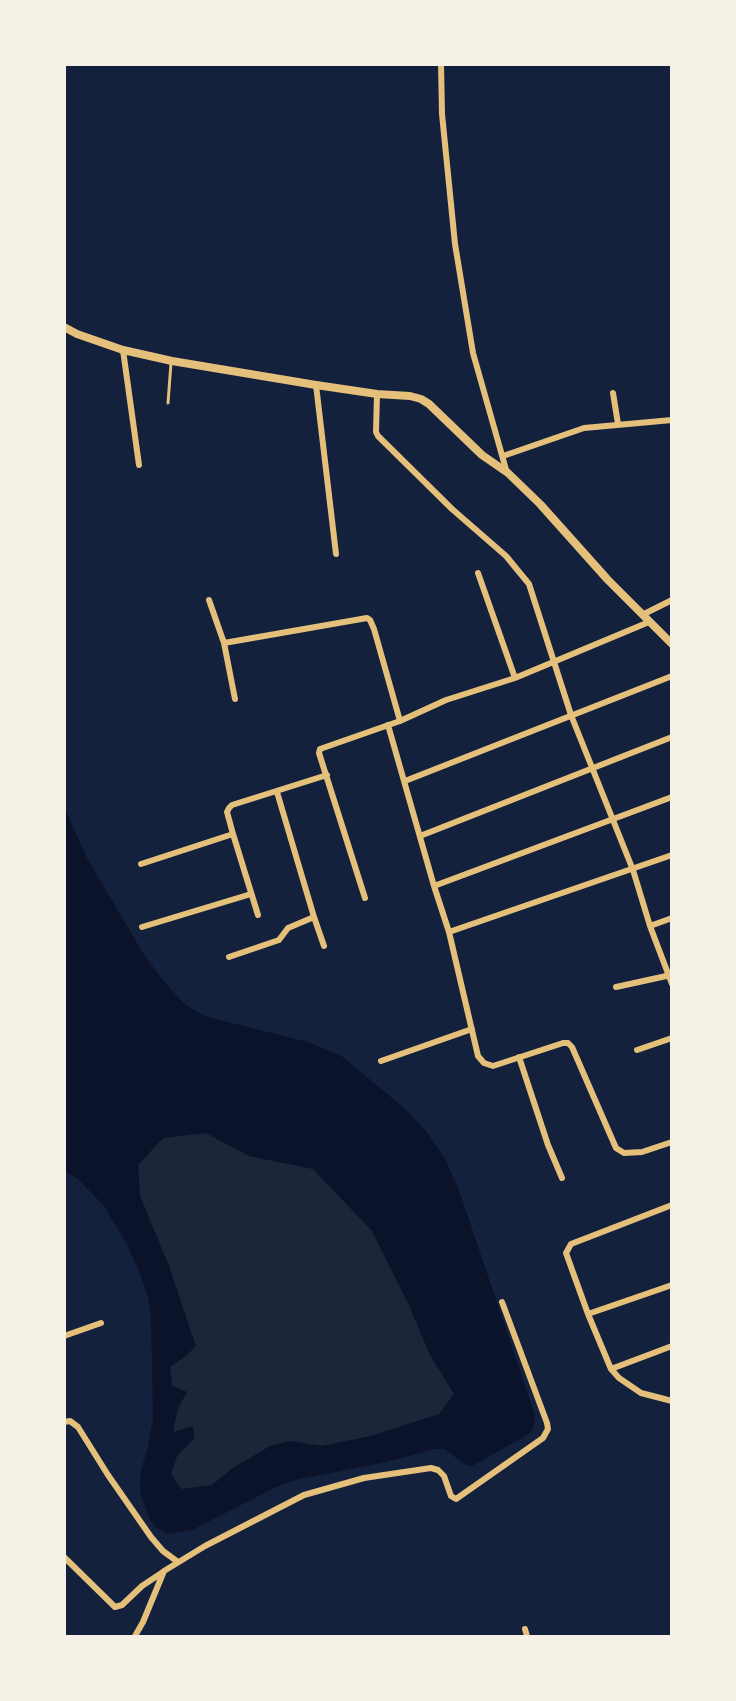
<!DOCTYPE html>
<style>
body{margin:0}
#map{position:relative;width:736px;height:1701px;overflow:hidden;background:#14213d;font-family:Literata,serif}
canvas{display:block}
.frame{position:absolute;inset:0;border:66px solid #f6f1e7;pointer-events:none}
</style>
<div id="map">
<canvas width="736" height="1701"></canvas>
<div class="frame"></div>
</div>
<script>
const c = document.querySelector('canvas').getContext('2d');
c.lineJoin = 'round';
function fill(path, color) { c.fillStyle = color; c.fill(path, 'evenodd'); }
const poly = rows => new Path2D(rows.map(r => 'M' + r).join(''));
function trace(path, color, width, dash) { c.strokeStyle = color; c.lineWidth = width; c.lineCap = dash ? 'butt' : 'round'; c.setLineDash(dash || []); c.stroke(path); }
fill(poly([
 [206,1133,249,1156,313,1169,372,1231,408,1303,430,1355,454,1394,439,1414,371,1436,321,1446,290,1441,270,1446,233,1468,212,1485,182,1490,171,1475,177,1456,194,1439,194,1427,173,1432,178,1408,187,1392,171,1385,170,1367,187,1355,169,1266,140,1196,138,1165,163,1138]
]), '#1d2539');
fill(poly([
 [64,807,88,860,143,953,162,979,183,1003,204,1016,308,1042,343,1057,404,1108,426,1131,444,1157,459,1190,535,1415,533,1430,527,1435,472,1466,466,1465,444,1449,435,1449,382,1463,299,1479,276,1487,192,1530,168,1534,154,1526,148,1515,141,1496,140,1483,141,1470,148,1447,153,1418,151,1317,148,1297,139,1271,125,1241,104,1206,79,1180,65,1171],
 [206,1133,249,1156,313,1169,372,1231,408,1303,430,1355,454,1394,439,1414,371,1436,322,1446,290,1441,270,1446,233,1468,212,1485,181,1489,171,1474,177,1456,194,1439,193,1426,173,1432,178,1408,187,1392,172,1385,170,1367,187,1355,196,1346,169,1266,140,1196,138,1165,163,1138]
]), '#0b132b');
trace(poly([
 [168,403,171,363]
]), '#e5c07b', 3);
trace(poly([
 [441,64,442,114,455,244,473,353,507,473],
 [123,350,139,465],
 [316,385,336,554],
 [613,393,618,424],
 [377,394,376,432,378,436,452,509,506,556,529,584,571,715,633,870,650,926,672,984],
 [503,456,584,428,672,420],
 [478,573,515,678],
 [209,600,224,643,235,699],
 [642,615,672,600],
 [224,643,367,618,370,620,374,629,400,721],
 [388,725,434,886,449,932,478,1056,484,1063,493,1066,563,1043,568,1043,572,1047,616,1148,624,1153,642,1152,672,1142],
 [405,781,672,676],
 [277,792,314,917,324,946],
 [420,836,672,737],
 [141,864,233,834],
 [434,886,672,797],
 [365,898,319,753,320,749,400,721,446,700,515,678,649,622],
 [258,915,233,834,227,812,229,808,232,805,327,775],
 [650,926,672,918],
 [142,927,251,894],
 [449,932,672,855],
 [229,957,279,940,288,928,314,917],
 [616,987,671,975],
 [637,1050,672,1038],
 [519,1057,548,1145,562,1178],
 [381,1061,472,1029],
 [672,1205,571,1244,566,1253,588,1314,611,1369,619,1378,641,1393,672,1401],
 [588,1314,672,1285],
 [64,1336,101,1323],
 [611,1369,672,1346],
 [64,1422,70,1421,78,1427,108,1475,151,1537,163,1551,178,1562],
 [64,1557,115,1607,122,1605,142,1586,163,1572],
 [525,1629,527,1636],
 [135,1636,143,1622,164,1571,205,1546,304,1495,364,1478,431,1468,438,1470,444,1476,451,1496,456,1499,543,1438,548,1429,547,1423,502,1302]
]), '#e5c07b', 6);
trace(poly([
 [64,327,77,334,123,350,172,361,316,385,377,394,410,396,421,399,429,404,482,455,508,473,540,504,608,580,672,644]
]), '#e5c07b', 8);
</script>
